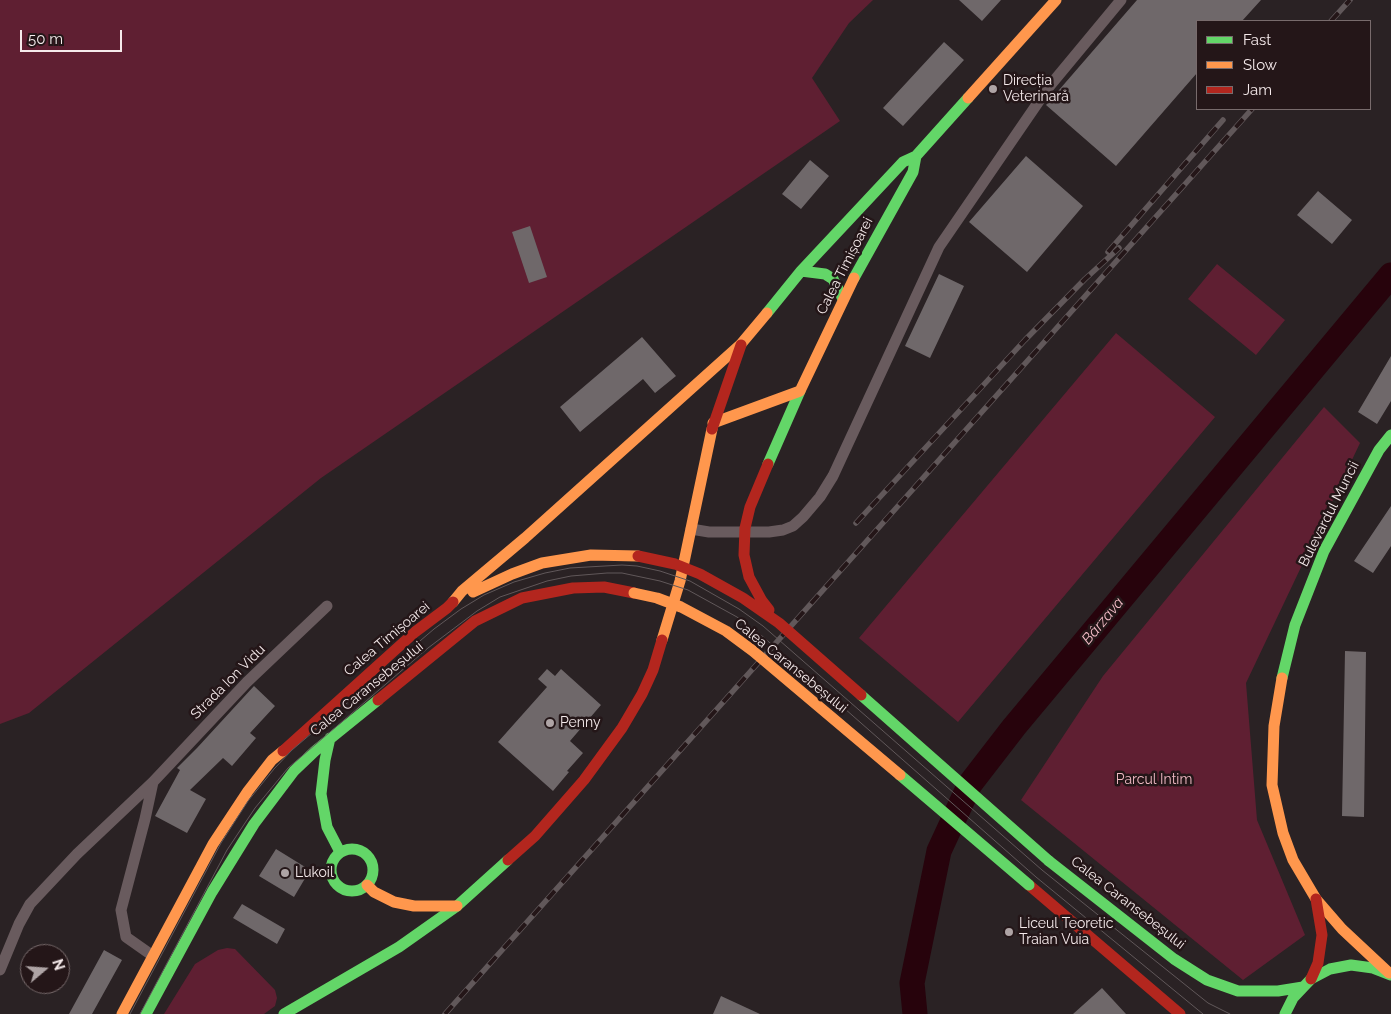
<!DOCTYPE html>
<meta charset="utf-8">
<style>
body{margin:0}
#map{position:relative;width:1391px;height:1014px;overflow:hidden;background:#2a2224;font-family:Raleway,sans-serif}
canvas{display:block}
.legend{position:absolute;left:1196px;top:20px;width:175px;height:90px;box-sizing:border-box;background:#241618;border:1px solid #786b6c;margin:0;padding:6px 9px;list-style:none;font-size:15px;color:#f5eaeb}
.legend li{display:flex;align-items:center;gap:10px;height:25px}
.legend b{width:25px;border:1px solid #786b6c}
.north{position:absolute;left:20px;top:944px;width:50px;height:50px;box-sizing:border-box;background:#241618;border:1px solid #786b6c;border-radius:50%;rotate:72deg;font-size:14px;font-weight:700;line-height:20px;text-align:center;color:#f5eaeb}
.north::after{content:'';display:block;margin:auto;width:18px;height:22px;background:#aea4a5;clip-path:polygon(50% 0,100% 100%,50% 72%,0 100%)}
.scale{position:absolute;left:20px;top:30px;width:102px;height:22px;box-sizing:border-box;border:2px solid #f5eaeb;border-top:0;padding-left:6px;font-size:15px;line-height:18px;white-space:nowrap;color:#f5eaeb;-webkit-text-stroke:4px #241618;paint-order:stroke}
</style>
<div id="map">
<canvas width="1391" height="1014"></canvas>
<ul class="legend">
<li><b style="height:6px;background:#63d668"></b>Fast</li>
<li><b style="height:6px;background:#ff974d"></b>Slow</li>
<li><b style="height:6px;background:#b3261e"></b>Jam</li>
</ul>
<div class="north">N</div>
<div class="scale">50 m</div>
</div>
<script>
const c = document.querySelector('canvas').getContext('2d');
c.lineJoin = 'round';
function fill(path, color) { c.fillStyle = color; c.fill(path, 'evenodd'); }
const poly = rows => new Path2D(rows.map(r => 'M' + r).join(''));
function trace(path, color, width, dash) { c.strokeStyle = color; c.lineWidth = width; c.lineCap = dash ? 'butt' : 'round'; c.setLineDash(dash || []); c.stroke(path); }
function drawText(font, color, halo, rows, align = 'center') {
  c.font = font + ' Raleway,sans-serif'; c.lineWidth = 5; c.setLineDash([]); c.textBaseline = 'middle'; c.strokeStyle = halo; c.fillStyle = color; for (const [text, x, y, turn = 0] of rows) {
    c.save(); c.translate(x, y); c.rotate((+turn || 0) * Math.PI / 180); c.textAlign = isNaN(turn) ? turn : align; if (halo) c.strokeText(text, 0, 0); c.fillText(text, 0, 0); c.restore();
  }
}
fill(poly([
 [0,0,873,0,849,23,812,78,840,121,321,478,29,713,0,724],
 [1217,264,1285,320,1256,355,1188,299],
 [1116,333,1215,417,958,722,859,638],
 [1324,407,1360,443,1246,683,1257,820,1305,935,1243,980,1021,800,1103,676],
 [227,948,235,949,275,990,277,998,275,1006,264,1014,164,1014,195,964,218,950]
]), '#5f1f32');
trace(poly([
 [915,1014,912,983,939,851,970,784,1014,727,1391,275]
]), '#27030c', 25);
fill(poly([
 [959,0,1001,0,982,21],
 [1137,0,1261,0,1242,21,1197,21,1197,73,1116,166,1046,105],
 [944,42,964,60,903,126,883,108],
 [1026,156,1083,206,1027,272,969,222],
 [810,160,829,176,801,209,782,194],
 [1318,191,1352,220,1332,244,1297,215],
 [530,226,547,277,529,283,512,232],
 [939,274,964,286,930,358,905,346],
 [642,337,676,376,655,393,643,379,580,432,560,407],
 [1391,356,1391,401,1377,424,1358,412],
 [1391,506,1391,546,1373,573,1354,561],
 [1345,651,1366,652,1364,817,1342,816],
 [547,669,555,676,561,669,601,705,570,741,583,753,567,771,569,772,553,791,498,742,547,687,538,679],
 [254,686,275,706,250,733,256,738,232,766,223,758,190,790,206,799,187,833,155,816,180,770,177,768,197,748],
 [276,849,310,870,294,897,259,876],
 [242,904,285,929,277,944,233,918],
 [104,950,122,960,92,1014,69,1014],
 [1102,988,1126,1014,1073,1014],
 [721,996,760,1014,713,1014]
]), '#6f686a');
trace(poly([
 [691,529,709,532,769,532,783,530,793,526,803,517,820,497,833,476,939,247,1048,88,1121,0],
 [153,782,145,819,121,910,126,937,153,956],
 [0,970,19,924,30,904,77,854,153,782,247,682,327,606]
]), '#695b5e', 11);
trace(poly([
 [801,271,825,274,833,279,843,299],
 [854,278,913,172,916,156],
 [767,313,801,271,903,162,916,156,968,98],
 [768,464,800,391],
 [1282,678,1295,625,1324,551,1379,450,1391,435],
 [330,738,325,760,321,794,327,827,340,852],
 '331 870a21 21 0 1 1 42 0a21 21 0 1 1-42 0Z',
 [1049,861,1174,959,1207,980,1238,991,1278,991,1303,987],
 [146,1014,212,892,254,824,294,771,315,751,378,700],
 [284,1014,399,947,457,906,508,860],
 [1285,1014,1293,998,1311,979,1330,969,1351,965,1373,968,1391,975]
]), '#63d668', 11);
trace(poly([
 [968,98,1056,0],
 [713,423,800,391,854,278],
 [473,592,512,574,542,563,591,555,638,556],
 [453,602,462,591,525,538,741,344,767,313],
 [662,640,680,581,712,429],
 [1282,678,1274,726,1272,785,1283,833,1293,860,1316,899,1342,929,1389,973],
 [367,885,374,892,394,902,414,906,457,906],
 [122,1014,213,844,248,791,272,760,283,751]
]), '#ff974d', 11);
trace(poly([
 [712,429,741,345],
 [378,700,475,621,522,598,573,588,604,587,634,593],
 [283,751,415,632,447,608,453,602],
 [508,860,535,836,584,780,622,728,642,694,653,670,662,640],
 [1029,885,1180,1014],
 [1311,979,1318,963,1322,935,1316,899]
]), '#b3261e', 11);
trace(poly([
 [130,1014,221,843,248,801,274,769,292,750,434,629,461,609,484,595,514,582,545,573,570,568,622,565,637,566,660,571,690,581,739,609,763,626,1042,870,1208,1003,1230,1014],
 [140,1014,227,850,255,808,288,768,428,648,477,611,500,597,547,581,571,576,607,573,622,573,660,581,688,590,737,617,761,635,1036,877,1203,1014]
]), '#61585a', 1);
const rail = poly([
 [1331,21,1350,0],
 [1108,252,1223,120],
 [856,523,1025,340,1085,279,1119,248],
 [445,1014,1252,109]
]);
trace(rail, '#61585a', 5.5);
trace(rail, '#241618', 4, [11]);
trace(poly([
 [861,695,1049,861],
 [900,775,1029,885]
]), '#63d668', 11);
trace(poly([
 [634,593,657,598,681,607,726,631,753,651,900,775]
]), '#ff974d', 11);
trace(poly([
 [768,464,750,507,745,528,744,555,749,577,762,601,769,610],
 [638,556,675,564,700,574,743,598,779,623,861,695]
]), '#b3261e', 11);
for (const [x, y, r, color] of [
 [993,89,5,"#aea4a5"],
 [550,723,5,"#aea4a5"],
 [285,873,5,"#aea4a5"],
 [1009,932,5,"#aea4a5"]
]) { const dot = new Path2D(); dot.arc(x, y, r, 0, 2 * Math.PI); c.fillStyle = color; c.fill(dot); trace(dot, '#241618', 2); }
drawText('14px', '#f5eaeb', '#241618', [
 ["Direcția",1003,81],
 ["Veterinară",1003,97],
 ["Penny",560,723],
 ["Lukoil",295,873],
 ["Liceul Teoretic",1019,924],
 ["Traian Vuia",1019,940]
], 'left');
drawText('14px', '#f5eaeb', '#241618', [
 ["Calea Timișoarei",845,266,-63],
 ["Bulevardul Muncii",1329,514,-63],
 ["Calea Timișoarei",387,639,-40],
 ["Calea Caransebeșului",791,666,39],
 ["Strada Ion Vidu",228,682,-45],
 ["Calea Caransebeșului",367,689,-39],
 ["Calea Caransebeșului",1128,903,38]
]);
drawText('14px', '#efb9c3', '#241618', [
 ["Parcul Intim",1154,780]
]);
drawText('italic 15px', '#f4bdc7', '#241618', [
 ["Bârzava",1103,621,-50]
]);
</script>
